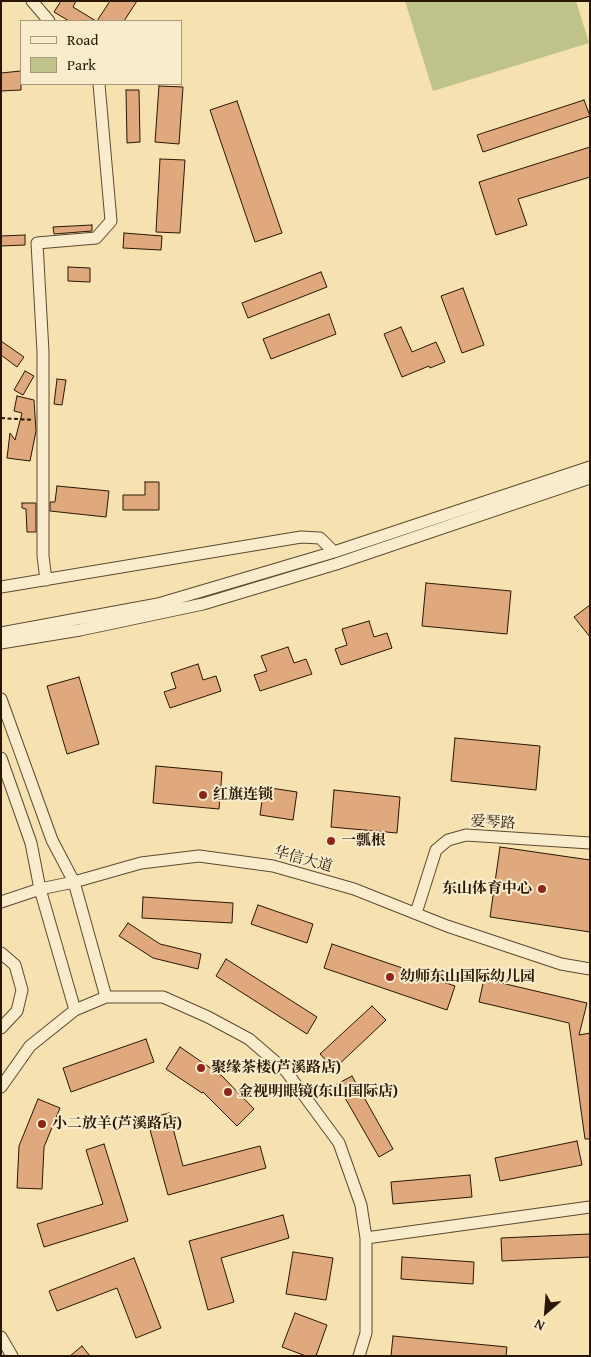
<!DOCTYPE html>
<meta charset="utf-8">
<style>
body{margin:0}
#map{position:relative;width:591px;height:1357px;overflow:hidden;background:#f5e2b0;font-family:"Gentium Book Plus",serif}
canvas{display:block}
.frame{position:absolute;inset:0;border:2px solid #291605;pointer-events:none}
.legend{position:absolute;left:20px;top:20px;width:162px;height:65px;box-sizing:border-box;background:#f8eccc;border:1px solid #a5967c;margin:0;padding:6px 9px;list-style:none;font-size:15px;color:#291605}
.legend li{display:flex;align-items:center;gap:10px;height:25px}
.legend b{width:25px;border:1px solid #a5967c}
.north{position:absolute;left:521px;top:1287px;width:50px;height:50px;-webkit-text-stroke:4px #f8eccc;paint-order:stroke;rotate:207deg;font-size:14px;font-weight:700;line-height:20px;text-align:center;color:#291605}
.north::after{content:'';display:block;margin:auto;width:18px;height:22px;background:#291605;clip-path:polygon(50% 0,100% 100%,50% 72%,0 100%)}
</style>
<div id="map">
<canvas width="591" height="1357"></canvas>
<div class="frame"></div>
<ul class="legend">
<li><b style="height:6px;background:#f8eccc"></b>Road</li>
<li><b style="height:14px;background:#bfc289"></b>Park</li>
</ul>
<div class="north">N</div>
</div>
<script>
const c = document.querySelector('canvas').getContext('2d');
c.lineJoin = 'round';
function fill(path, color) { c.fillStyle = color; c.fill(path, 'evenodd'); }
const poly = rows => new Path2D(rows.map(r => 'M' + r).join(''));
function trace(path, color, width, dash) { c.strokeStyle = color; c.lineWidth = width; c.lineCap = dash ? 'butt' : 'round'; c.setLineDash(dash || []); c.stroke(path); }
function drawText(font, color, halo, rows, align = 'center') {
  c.font = font + ' "Gentium Book Plus","Noto Serif SC",serif'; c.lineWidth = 4; c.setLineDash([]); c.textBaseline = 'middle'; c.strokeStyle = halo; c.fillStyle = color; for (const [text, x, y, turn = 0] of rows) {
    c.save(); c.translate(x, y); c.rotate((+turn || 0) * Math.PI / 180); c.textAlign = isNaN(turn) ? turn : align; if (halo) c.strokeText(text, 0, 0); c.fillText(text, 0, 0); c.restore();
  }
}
fill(poly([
 [405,1,576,1,589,43,433,91]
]), '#bfc289');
const building = poly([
 [61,1,76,1,73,7,96,21,69,21,54,12,61,1],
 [110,1,137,1,124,21,97,21,110,1],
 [21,71,21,90,1,91,1,73,21,71],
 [159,86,183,87,179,144,155,142,159,86],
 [126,90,139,90,140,142,127,143,126,90],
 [584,100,590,116,483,152,477,135,584,100],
 [237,101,282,233,255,242,210,110,237,101],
 [590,147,590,177,518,199,527,225,496,235,479,182,590,147],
 [160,159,185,160,180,233,156,232,160,159],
 [92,225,92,231,54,234,53,227,92,225],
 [124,233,162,236,161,250,123,248,124,233],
 [25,235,25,245,1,246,1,236,25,235],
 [68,267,90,268,90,282,68,281,68,267],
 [321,272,327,287,248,318,242,303,321,272],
 [463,288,484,345,462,353,441,296,463,288],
 [329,314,336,334,271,359,263,339,329,314],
 [401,327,412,352,436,342,445,362,430,368,429,366,402,377,384,334,401,327],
 [1,341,24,357,17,367,1,355,1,341],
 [25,371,34,376,23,395,14,390,25,371],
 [57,379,66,380,62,405,54,404,57,379],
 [17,396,34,400,36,431,30,461,7,458,10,433,15,440,22,413,14,411,17,396],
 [145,482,159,482,159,510,123,510,123,495,145,495,145,482],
 [57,486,109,491,106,517,50,511,50,502,55,502,57,486],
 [22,503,36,503,36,532,27,532,26,509,22,508,22,503],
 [426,583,511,591,507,634,422,626,426,583],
 [590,605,590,637,574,617,590,605],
 [369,621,374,637,387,633,392,648,341,665,335,649,347,645,342,629,369,621],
 [288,647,294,663,306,659,312,674,260,691,254,675,267,671,261,656,288,647],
 [198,664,203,680,216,676,221,691,170,708,164,692,176,688,171,673,198,664],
 [79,677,99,744,67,754,47,686,79,677],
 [455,738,540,746,536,790,451,781,455,738],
 [156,766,222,772,219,809,153,803,156,766],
 [264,787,297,792,293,820,260,815,264,787],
 [334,790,400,797,397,833,331,827,334,790],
 [500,847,590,860,590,932,490,917,500,847],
 [143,897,233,903,232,923,142,918,143,897],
 [258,905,313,924,307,943,251,924,258,905],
 [128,923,160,944,201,954,198,969,153,958,119,936,128,923],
 [332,944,455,986,447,1010,324,968,332,944],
 [226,959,317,1017,307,1034,216,976,226,959],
 [484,979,587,1003,579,1035,590,1033,590,1139,585,1139,569,1023,479,1002,484,979],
 [372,1006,386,1020,334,1069,320,1054,372,1006],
 [146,1039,154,1062,71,1092,63,1068,146,1039],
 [180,1047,222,1076,254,1109,237,1126,203,1092,202,1093,166,1069,180,1047],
 [352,1076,393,1149,379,1157,337,1084,352,1076],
 [38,1099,60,1108,44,1147,42,1189,17,1188,19,1146,38,1099],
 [169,1113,183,1166,260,1146,266,1168,168,1195,147,1119,169,1113],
 [577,1141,582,1165,500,1181,495,1158,577,1141],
 [104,1144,128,1221,44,1247,37,1224,103,1204,86,1150,104,1144],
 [470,1175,472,1197,393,1204,391,1182,470,1175],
 [283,1215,289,1238,221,1258,234,1302,208,1310,189,1241,283,1215],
 [590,1234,590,1257,502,1261,501,1238,590,1234],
 [293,1252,333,1258,326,1300,286,1294,293,1252],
 [402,1257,474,1262,473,1284,401,1279,402,1257],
 [134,1258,161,1328,136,1338,117,1288,57,1311,49,1291,134,1258],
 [295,1313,327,1325,316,1356,306,1356,282,1347,295,1313],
 [393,1336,507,1347,506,1356,391,1356,393,1336],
 [82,1346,90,1356,70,1356,82,1346]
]);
fill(building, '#e0a87d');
trace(building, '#291605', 1);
const minor = poly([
 [32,1,49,21],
 [46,580,43,556,43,352,37,243,96,238,111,221,99,84],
 [1,587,301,537,320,538,334,552],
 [1,633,158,604,334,552,590,467],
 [1,643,80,630,203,604,336,564,590,478],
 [1,699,52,840,74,882,106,997],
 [1,758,31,843,40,889,75,1010],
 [1,902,40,889,74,882,141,863,199,856,273,866,354,889,447,926,561,964,590,969],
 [416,913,436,850,448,840,466,835,590,843],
 [1,953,15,965,22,990,17,1011,1,1028],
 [1,1087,30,1046,75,1010,106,997,163,997,208,1017,249,1039,286,1071,339,1143,361,1205,366,1238,366,1333,359,1356],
 [366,1238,590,1207],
 [1,1337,12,1356]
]);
trace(minor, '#5c4930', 13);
trace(poly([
 [1,418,33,420]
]), '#291605', 2, [4, 2.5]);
trace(minor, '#f8eccc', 11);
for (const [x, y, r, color] of [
 [203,795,5,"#8f2418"],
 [331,841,5,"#8f2418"],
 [542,889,5,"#8f2418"],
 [390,977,5,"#8f2418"],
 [201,1068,5,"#8f2418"],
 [228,1092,5,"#8f2418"],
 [42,1124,5,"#8f2418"]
]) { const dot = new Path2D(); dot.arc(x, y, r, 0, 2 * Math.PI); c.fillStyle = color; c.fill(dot); trace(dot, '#f8eccc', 2); }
drawText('bold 15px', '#291605', '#f8eccc', [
 ["红旗连锁",213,795],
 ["一瓢根",341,841],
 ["东山体育中心",532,889,"right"],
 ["幼师东山国际幼儿园",400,977],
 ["聚缘茶楼(芦溪路店)",211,1068],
 ["金视明眼镜(东山国际店)",238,1092],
 ["小二放羊(芦溪路店)",52,1124]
], 'left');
drawText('15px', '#291605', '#f8eccc', [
 ["爱琴路",493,823,3],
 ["华信大道",303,860,15]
]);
</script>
